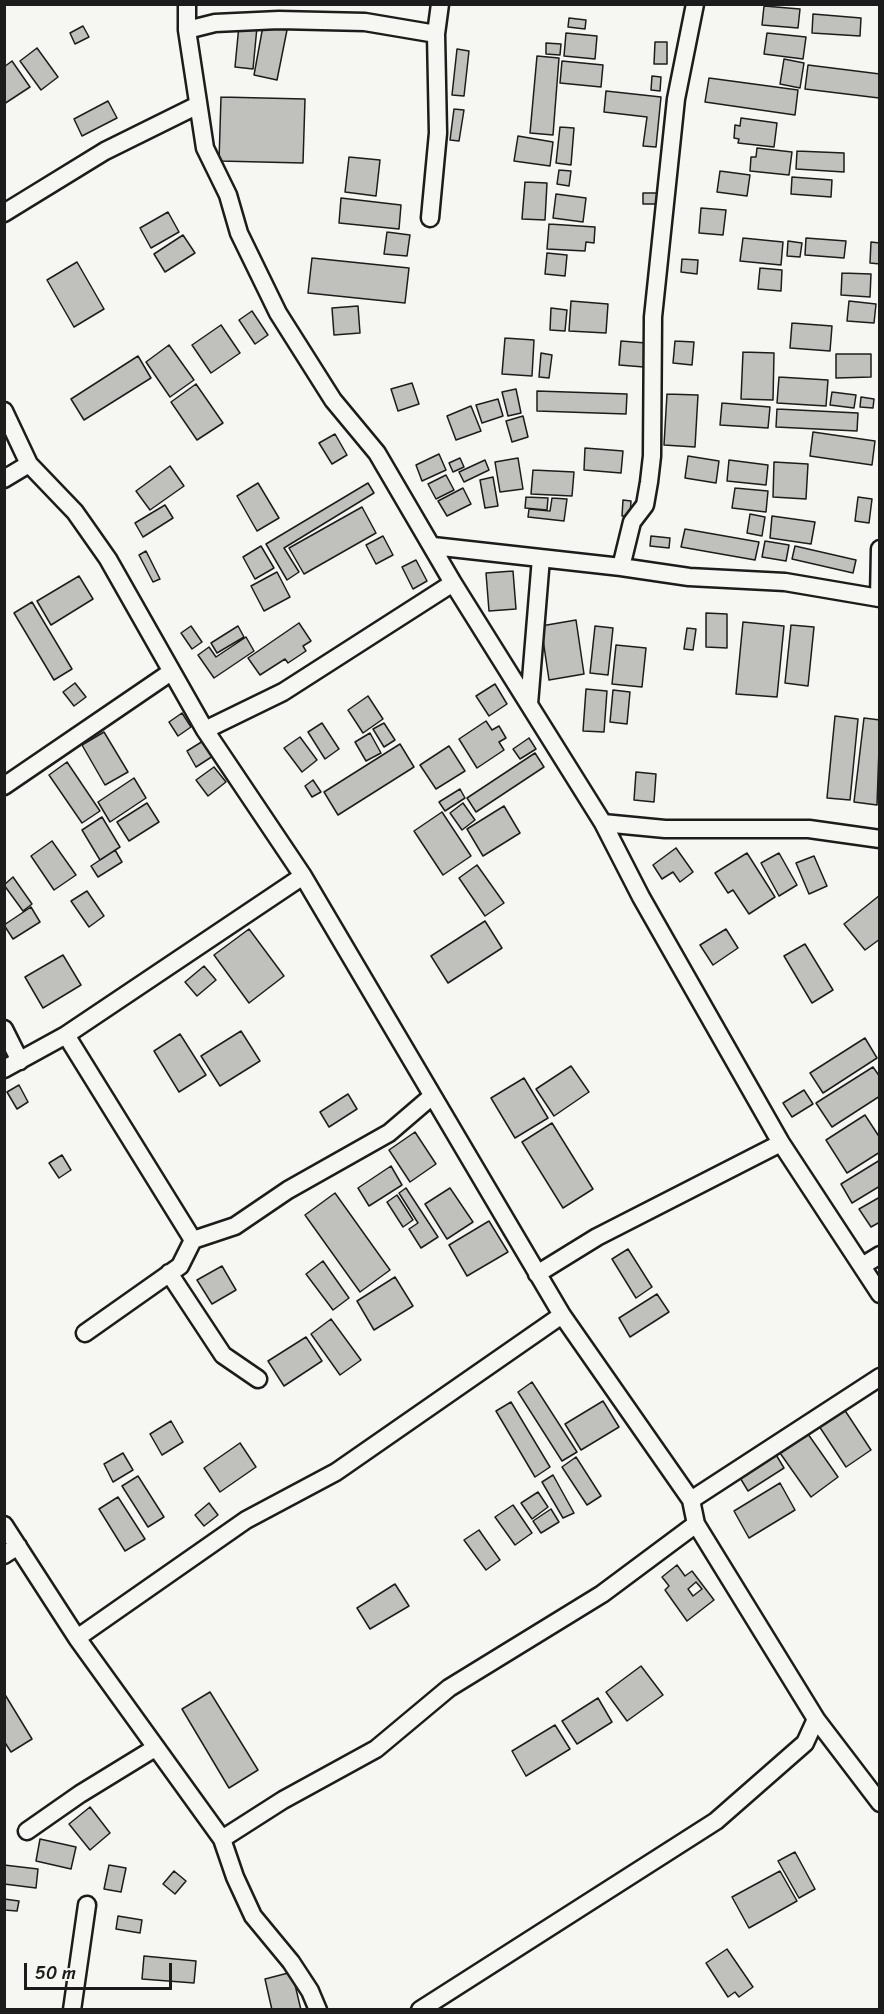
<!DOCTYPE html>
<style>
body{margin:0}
#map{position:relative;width:884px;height:2014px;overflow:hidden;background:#f6f6f2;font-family:Sriracha,sans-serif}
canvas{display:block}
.frame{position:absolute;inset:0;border:6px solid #1c1c1c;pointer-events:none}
.scale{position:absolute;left:24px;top:1963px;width:148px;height:27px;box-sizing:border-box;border:3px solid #1c1c1c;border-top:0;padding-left:8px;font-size:18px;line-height:21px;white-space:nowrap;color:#1c1c1c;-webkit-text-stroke:4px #f6f6f2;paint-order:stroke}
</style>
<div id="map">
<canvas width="884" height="2014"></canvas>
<div class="frame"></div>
<div class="scale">50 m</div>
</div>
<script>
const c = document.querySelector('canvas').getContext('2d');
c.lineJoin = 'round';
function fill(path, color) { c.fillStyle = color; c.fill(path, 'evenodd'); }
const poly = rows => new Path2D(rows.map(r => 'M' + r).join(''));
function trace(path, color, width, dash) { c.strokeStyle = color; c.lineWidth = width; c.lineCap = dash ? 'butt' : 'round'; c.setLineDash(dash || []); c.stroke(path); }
const building = poly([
 [764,6,800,9,798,28,762,25,764,6],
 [813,14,861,18,860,36,812,33,813,14],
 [569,18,586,20,585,29,568,27,569,18],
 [239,25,257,27,253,69,235,67,239,25],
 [83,26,89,37,75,44,70,33,83,26],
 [263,26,287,30,277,80,254,75,263,26],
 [566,33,597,36,595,59,564,56,566,33],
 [767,33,806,37,803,59,764,54,767,33],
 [655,42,667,42,667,64,654,64,655,42],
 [546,43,561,44,560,55,546,54,546,43],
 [37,48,58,77,41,90,20,61,37,48],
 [457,49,469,51,464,96,452,95,457,49],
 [537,56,559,58,553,135,530,133,537,56],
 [784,59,804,63,800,88,780,84,784,59],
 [12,61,30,87,4,104,4,67,12,61],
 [562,61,603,65,601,87,560,83,562,61],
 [808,65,880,74,879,98,805,89,808,65],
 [652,76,661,77,660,91,651,90,652,76],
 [709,78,798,90,795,115,705,102,709,78],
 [606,91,661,97,656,147,643,146,647,117,604,112,606,91],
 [221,97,305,99,303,163,219,161,221,97],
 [108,101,117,118,82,136,74,119,108,101],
 [454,109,464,110,459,141,450,140,454,109],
 [741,118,777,123,774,147,738,143,739,139,734,138,735,125,740,126,741,118],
 [560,127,574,128,571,165,556,163,560,127],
 [518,136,553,142,550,166,514,161,518,136],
 [757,148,792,152,789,175,750,171,751,157,756,157,757,148],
 [797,151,844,153,844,172,796,169,797,151],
 [349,157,380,160,376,196,345,192,349,157],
 [559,170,571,171,569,186,557,184,559,170],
 [720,171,750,175,747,196,717,192,720,171],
 [792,177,832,180,831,197,791,194,792,177],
 [525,182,547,183,545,220,522,219,525,182],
 [643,193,658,193,658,204,643,204,643,193],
 [556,194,586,198,583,222,553,218,556,194],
 [341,198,401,205,399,229,339,223,341,198],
 [701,208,726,210,723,235,699,233,701,208],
 [168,212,179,232,151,248,140,228,168,212],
 [549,224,595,227,594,243,586,242,585,251,547,249,549,224],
 [387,232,410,235,407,256,384,254,387,232],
 [183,235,195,253,165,272,154,254,183,235],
 [743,238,783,242,781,265,740,261,743,238],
 [806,238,846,241,844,258,805,255,806,238],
 [788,241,802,243,800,257,787,256,788,241],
 [871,242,880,243,880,264,870,263,871,242],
 [547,253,567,255,565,276,545,274,547,253],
 [312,258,409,268,405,303,308,293,312,258],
 [682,259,698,260,697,274,681,272,682,259],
 [77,262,104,309,74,327,47,280,77,262],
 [760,268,782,270,781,291,758,289,760,268],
 [842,273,871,274,870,297,841,295,842,273],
 [571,301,608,304,606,333,569,331,571,301],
 [849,301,876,304,874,323,847,321,849,301],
 [358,306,360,333,334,335,332,308,358,306],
 [551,308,567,310,565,331,550,330,551,308],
 [252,311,268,335,255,344,239,320,252,311],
 [792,323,832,326,830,351,790,348,792,323],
 [221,325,240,353,211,373,192,345,221,325],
 [505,338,534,340,532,376,502,374,505,338],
 [621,341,646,343,644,367,619,365,621,341],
 [675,341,694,342,692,365,673,363,675,341],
 [169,345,194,380,170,397,146,362,169,345],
 [743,352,774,353,773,400,741,399,743,352],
 [541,353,552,355,549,378,539,377,541,353],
 [836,354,871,354,871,377,836,378,836,354],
 [138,356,151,378,84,420,71,399,138,356],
 [779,377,828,380,826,406,777,403,779,377],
 [412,383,419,404,398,411,391,389,412,383],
 [196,384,223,423,197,440,171,402,196,384],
 [516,389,521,413,508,416,502,392,516,389],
 [537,391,627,394,626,414,537,411,537,391],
 [832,392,856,395,854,408,830,405,832,392],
 [667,394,698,395,695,447,664,445,667,394],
 [861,397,874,399,873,408,860,407,861,397],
 [498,399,503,416,482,423,476,405,498,399],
 [722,403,770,407,768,428,720,425,722,403],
 [471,406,481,431,456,440,447,416,471,406],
 [777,409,858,413,857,431,776,427,777,409],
 [523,416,528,437,512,442,506,421,523,416],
 [813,432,875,441,872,465,810,456,813,432],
 [335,434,347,455,332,464,319,443,335,434],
 [585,448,623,451,621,473,584,470,585,448],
 [439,454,446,470,422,481,416,465,439,454],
 [688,456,719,461,716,483,685,478,688,456],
 [460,458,464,467,453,472,449,463,460,458],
 [518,458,523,489,500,492,495,462,518,458],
 [485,460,489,470,464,482,459,472,485,460],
 [729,460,768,465,766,485,727,481,729,460],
 [774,462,808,464,806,499,773,497,774,462],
 [170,466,184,486,150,510,136,491,170,466],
 [533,470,574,472,572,496,531,494,533,470],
 [446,475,454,490,436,499,428,484,446,475],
 [493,477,498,506,485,508,480,480,493,477],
 [258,483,279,518,257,531,237,496,258,483],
 [368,483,374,493,284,548,299,572,287,580,266,544,368,483],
 [463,488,471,504,447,516,438,501,463,488],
 [735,488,768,491,766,512,732,508,735,488],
 [526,497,548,498,547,510,525,508,526,497],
 [858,497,872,499,869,523,855,521,858,497],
 [552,498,567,499,564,521,528,517,529,509,550,511,552,498],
 [623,500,631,501,630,516,622,516,623,500],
 [165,505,173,518,143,537,135,523,165,505],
 [362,507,376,533,304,574,289,548,362,507],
 [750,514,765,517,762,536,747,533,750,514],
 [772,516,815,522,811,544,770,538,772,516],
 [685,529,759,542,755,560,681,547,685,529],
 [383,536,393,555,376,564,366,545,383,536],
 [651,536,670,538,669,548,650,546,651,536],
 [765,541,789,545,786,561,762,557,765,541],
 [261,546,274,568,255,579,243,557,261,546],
 [795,546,856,560,853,573,792,559,795,546],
 [146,551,160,579,153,582,139,555,146,551],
 [416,560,427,581,413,589,402,567,416,560],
 [513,571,516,609,489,611,486,573,513,571],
 [277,572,290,597,264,611,251,586,277,572],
 [79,576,93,599,51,625,37,601,79,576],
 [32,602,72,669,54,680,14,613,32,602],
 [706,613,727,614,727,648,706,647,706,613],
 [576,620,584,674,549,680,541,626,576,620],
 [743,622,784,626,777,697,736,694,743,622],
 [299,623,311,641,303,646,306,651,288,663,285,659,260,675,248,658,299,623],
 [791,625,814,627,808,686,785,683,791,625],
 [191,626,202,642,192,649,181,633,191,626],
 [238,626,244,637,217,653,211,643,238,626],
 [595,626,613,628,608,675,590,673,595,626],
 [687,628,696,629,693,650,684,649,687,628],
 [246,637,254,651,214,678,198,655,209,647,216,657,246,637],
 [616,645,646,648,642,687,612,684,616,645],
 [75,683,86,697,74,706,63,692,75,683],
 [495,684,507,704,489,716,476,696,495,684],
 [586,689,607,691,604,732,583,731,586,689],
 [613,690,630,692,627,724,610,722,613,690],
 [368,696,383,719,363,733,348,710,368,696],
 [182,713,191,727,178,736,169,722,182,713],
 [835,716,858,719,850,800,827,798,835,716],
 [864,718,880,720,877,805,854,802,864,718],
 [486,721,492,730,499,726,506,738,499,742,504,750,477,768,459,739,486,721],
 [322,723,339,749,325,759,308,732,322,723],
 [384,723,395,740,384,747,373,729,384,723],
 [104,732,128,772,105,785,82,745,104,732],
 [370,733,381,753,366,761,355,742,370,733],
 [300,737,317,760,302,772,284,748,300,737],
 [529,738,536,749,520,759,513,749,529,738],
 [203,741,213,756,196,767,187,751,203,741],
 [400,744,414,767,338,815,324,792,400,744],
 [449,746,465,771,436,789,420,765,449,746],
 [535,753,544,767,476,812,467,798,535,753],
 [67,762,100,811,82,823,49,775,67,762],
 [214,767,226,782,208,796,196,780,214,767],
 [636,772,656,774,654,802,634,800,636,772],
 [134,778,146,798,110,822,98,802,134,778],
 [313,780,321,792,312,797,305,786,313,780],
 [460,789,465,798,445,811,439,802,460,789],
 [147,803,159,822,129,841,117,822,147,803],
 [463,803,475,820,462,830,450,813,463,803],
 [504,806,520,833,483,856,467,829,504,806],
 [442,812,471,856,443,875,414,831,442,812],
 [102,817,120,847,100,860,82,830,102,817],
 [52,841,76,875,54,890,31,856,52,841],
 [676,848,693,872,680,882,673,872,662,879,653,865,676,848],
 [115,850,122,862,98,877,91,866,115,850],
 [747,853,775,897,749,914,733,890,728,893,715,873,747,853],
 [779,853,797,885,779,896,761,863,779,853],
 [814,856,827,886,809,894,796,863,814,856],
 [477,865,504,903,485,916,459,878,477,865],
 [13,877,32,904,23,911,4,885,13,877],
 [87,891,104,916,89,927,71,901,87,891],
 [880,895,880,939,865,950,844,924,880,895],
 [31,907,40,922,13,939,4,925,31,907],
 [485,921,502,948,448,983,431,956,485,921],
 [249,929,284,976,249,1003,214,955,249,929],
 [726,929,738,948,713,965,700,945,726,929],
 [805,944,833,990,812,1003,784,956,805,944],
 [63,955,81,985,43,1008,25,977,63,955],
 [204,966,216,980,197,996,185,982,204,966],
 [241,1031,260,1061,220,1086,201,1056,241,1031],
 [180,1034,206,1075,179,1092,154,1051,180,1034],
 [865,1038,877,1058,823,1093,810,1073,865,1038],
 [571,1066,589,1092,554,1116,536,1089,571,1066],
 [873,1067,880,1077,880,1096,832,1127,816,1103,873,1067],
 [524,1078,548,1118,515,1138,491,1098,524,1078],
 [19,1085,28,1102,17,1109,7,1092,19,1085],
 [804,1090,813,1104,792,1117,783,1103,804,1090],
 [348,1094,357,1109,329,1127,320,1112,348,1094],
 [865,1115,880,1138,880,1152,847,1173,826,1140,865,1115],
 [552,1123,593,1189,563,1208,522,1142,552,1123],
 [415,1132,436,1164,410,1182,389,1150,415,1132],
 [62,1155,71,1170,59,1178,49,1163,62,1155],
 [880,1160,880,1186,852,1203,841,1184,880,1160],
 [391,1166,402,1185,369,1206,358,1188,391,1166],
 [406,1188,438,1237,421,1248,409,1229,418,1223,399,1193,406,1188],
 [450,1188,473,1222,447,1239,425,1204,450,1188],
 [335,1193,390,1270,360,1292,305,1215,335,1193],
 [397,1195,413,1220,403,1227,387,1202,397,1195],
 [880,1197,880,1222,871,1227,859,1209,880,1197],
 [489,1221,508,1252,467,1276,449,1245,489,1221],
 [628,1249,652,1287,636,1298,612,1259,628,1249],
 [323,1261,349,1298,333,1310,306,1274,323,1261],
 [222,1266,236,1290,212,1304,197,1280,222,1266],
 [395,1277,413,1306,374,1330,357,1301,395,1277],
 [657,1294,669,1312,630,1337,619,1318,657,1294],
 [331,1319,361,1360,340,1375,311,1334,331,1319],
 [306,1337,322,1361,284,1386,268,1361,306,1337],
 [532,1382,577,1452,562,1461,518,1392,532,1382],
 [603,1401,619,1427,581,1450,565,1424,603,1401],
 [511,1402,550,1467,535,1477,496,1411,511,1402],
 [844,1409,871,1450,846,1467,819,1426,844,1409],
 [171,1421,183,1442,162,1455,150,1434,171,1421],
 [808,1434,838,1477,811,1497,780,1453,808,1434],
 [240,1443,256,1467,220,1492,204,1468,240,1443],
 [123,1453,133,1470,113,1482,104,1464,123,1453],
 [775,1453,784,1468,748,1491,739,1476,775,1453],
 [576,1457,601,1496,587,1505,562,1467,576,1457],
 [553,1475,574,1513,563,1518,542,1482,553,1475],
 [138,1476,164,1517,148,1527,122,1486,138,1476],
 [780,1483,795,1510,749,1538,734,1511,780,1483],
 [538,1492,548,1507,532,1519,521,1503,538,1492],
 [118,1497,145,1539,125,1551,99,1509,118,1497],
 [209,1503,218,1515,204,1526,195,1515,209,1503],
 [513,1505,532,1533,515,1545,495,1517,513,1505],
 [551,1509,559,1522,541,1533,533,1521,551,1509],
 [479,1530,500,1560,486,1570,464,1540,479,1530],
 [677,1565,685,1576,692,1571,714,1600,687,1621,665,1590,669,1586,662,1577,677,1565],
 [696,1582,702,1589,693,1596,688,1589,696,1582],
 [395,1584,409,1606,370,1629,357,1608,395,1584],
 [641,1666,663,1695,627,1721,606,1692,641,1666],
 [210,1692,258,1770,229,1788,182,1709,210,1692],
 [4,1693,32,1739,11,1752,4,1741,4,1693],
 [598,1698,612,1722,577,1744,562,1721,598,1698],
 [555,1725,570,1749,526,1776,512,1751,555,1725],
 [90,1807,110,1833,90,1850,69,1824,90,1807],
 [40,1839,76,1847,71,1869,36,1861,40,1839],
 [795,1852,815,1889,799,1898,778,1861,795,1852],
 [4,1865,38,1869,36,1888,4,1884,4,1865],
 [109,1865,126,1868,121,1892,104,1889,109,1865],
 [174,1871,186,1881,175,1894,163,1884,174,1871],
 [780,1871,797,1901,749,1928,732,1897,780,1871],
 [4,1899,19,1901,17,1911,4,1910,4,1899],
 [118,1916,142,1920,140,1933,116,1929,118,1916],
 [727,1949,753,1987,739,1997,735,1992,728,1997,706,1963,727,1949],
 [144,1956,196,1961,194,1983,142,1979,144,1956],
 [292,1972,301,2010,272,2010,265,1979,292,1972]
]);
fill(building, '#c0c0bd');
trace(building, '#1c1c1c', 1.5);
const street = poly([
 [187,4,187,30,205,148,228,195,239,233,278,313,333,400,377,453,453,583,603,823,641,897,781,1143,880,1294],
 [187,30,215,23,279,20,365,22,436,34,438,133,430,218],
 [436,34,440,4],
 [4,213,105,151,198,105],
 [4,411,29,464,75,512,108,559,205,730,303,876,562,1315,691,1500,696,1524],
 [4,479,29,464],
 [433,546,621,567,632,522,645,505,649,482,652,456,653,317,676,99,695,4],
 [621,567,689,577,785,582,879,598,880,549],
 [529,704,541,558],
 [205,730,283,692,453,583],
 [4,786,171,672],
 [603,823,665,829,809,829,880,839],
 [4,1029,20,1061],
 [66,1035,193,1240,235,1226,288,1190,389,1133,431,1097],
 [4,1069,66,1035,303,876],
 [862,1266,880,1255],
 [169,1273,223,1355,258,1379],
 [537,1274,597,1237,781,1143],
 [85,1333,180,1266,193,1240],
 [691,1500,880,1377],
 [4,1525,77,1638],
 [4,1555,18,1546],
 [816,1719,880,1803],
 [27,1831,80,1794,155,1748],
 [222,1839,77,1638,246,1520,336,1472,562,1315],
 [72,2010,87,1905],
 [318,2010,310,1991,291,1962,253,1916,235,1877,222,1839,283,1800,376,1749,449,1688,602,1594,696,1524,816,1719,805,1743,716,1821,420,2010]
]);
trace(street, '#1c1c1c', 21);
trace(street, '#f6f6f2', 16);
</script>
